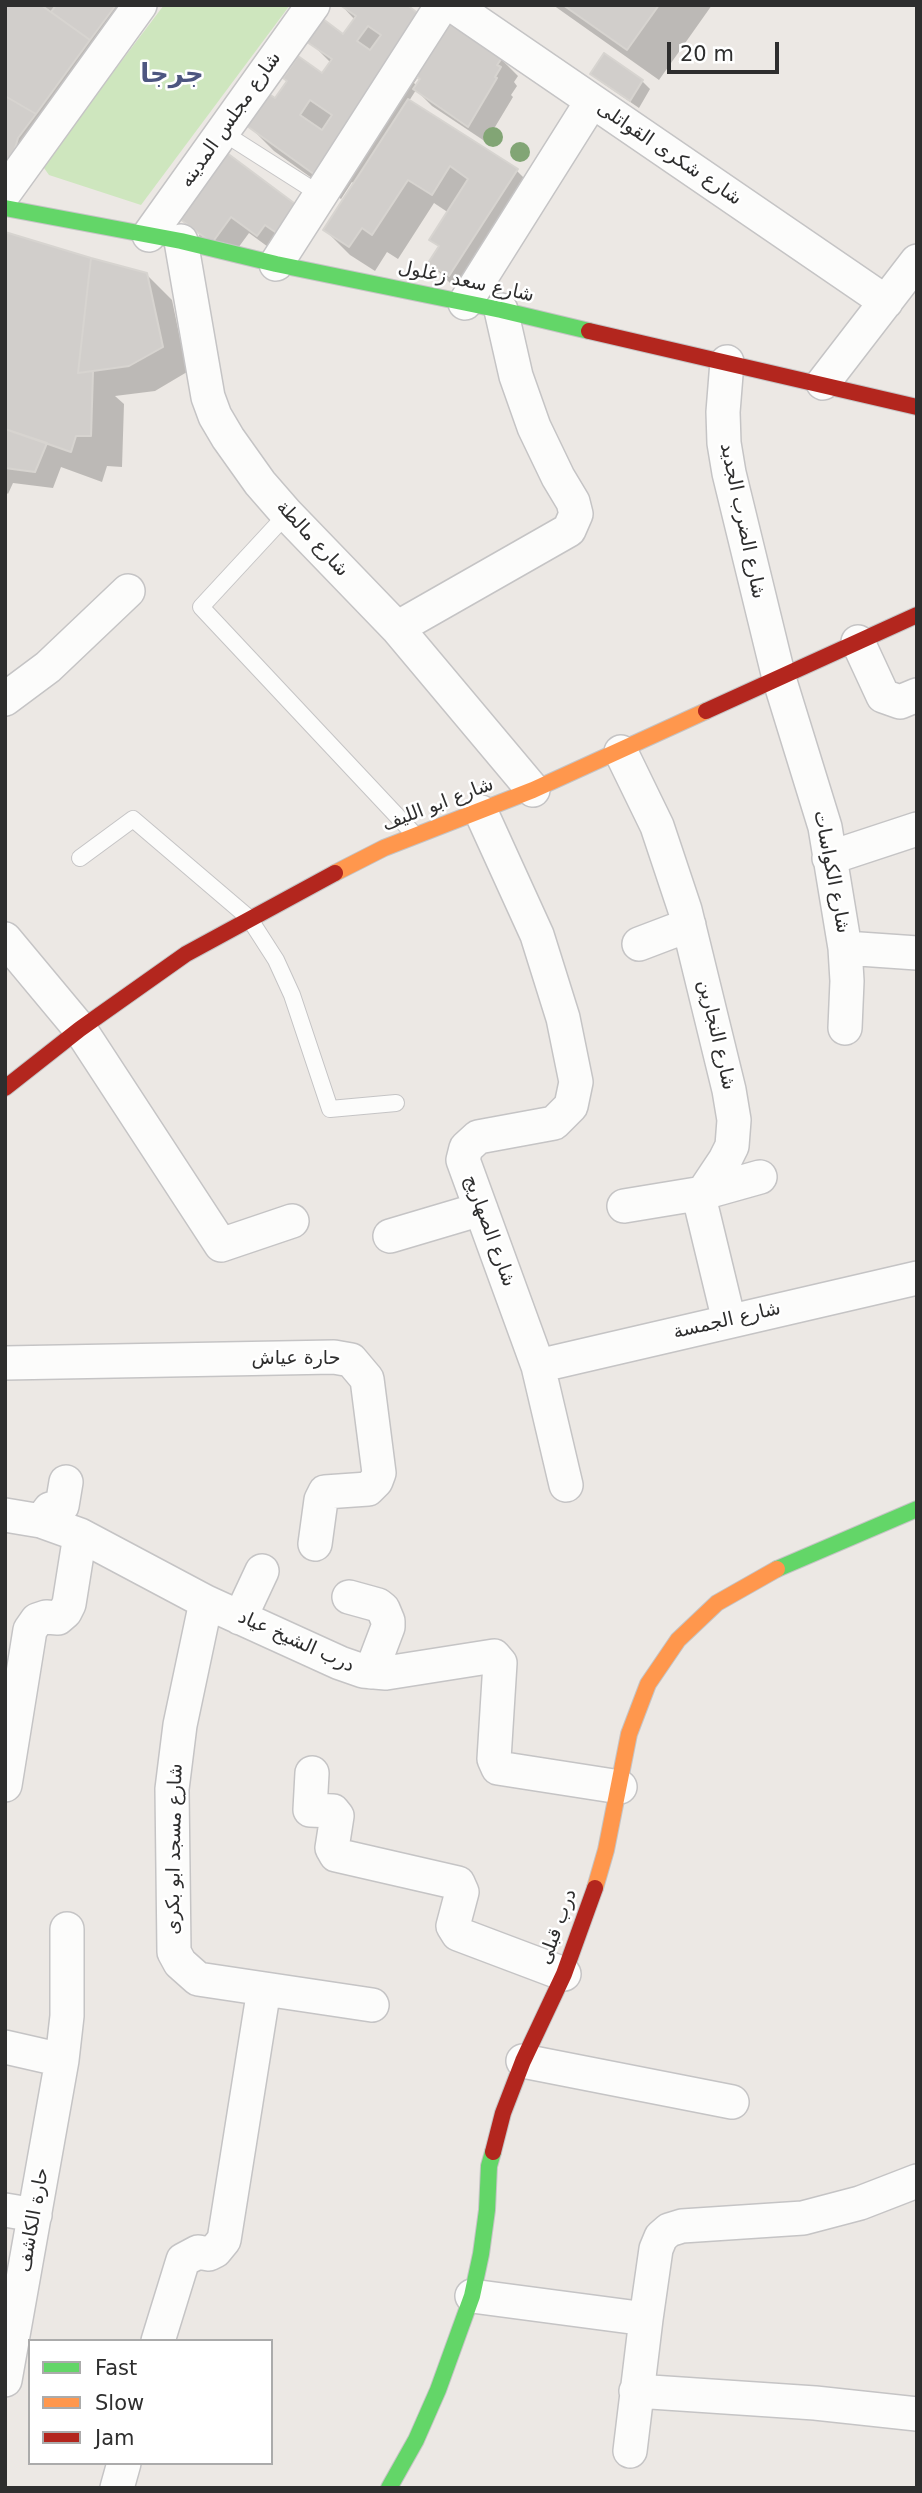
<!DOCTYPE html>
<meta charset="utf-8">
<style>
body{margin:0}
#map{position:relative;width:922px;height:2493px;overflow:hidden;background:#ece8e4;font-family:"DejaVu Sans",sans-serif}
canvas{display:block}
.frame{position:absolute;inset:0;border:7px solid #2e2e2e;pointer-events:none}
.legend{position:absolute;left:28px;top:2339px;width:245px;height:126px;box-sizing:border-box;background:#fff;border:2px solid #ababab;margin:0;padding:9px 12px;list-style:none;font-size:21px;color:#2e2e2e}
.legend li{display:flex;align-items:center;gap:14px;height:35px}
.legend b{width:35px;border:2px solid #ababab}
.scale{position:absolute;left:667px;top:42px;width:112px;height:32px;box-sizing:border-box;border:4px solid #2e2e2e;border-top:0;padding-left:9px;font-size:21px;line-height:24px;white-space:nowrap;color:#2e2e2e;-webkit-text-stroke:5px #fff;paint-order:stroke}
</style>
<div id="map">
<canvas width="922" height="2493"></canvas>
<div class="frame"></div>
<ul class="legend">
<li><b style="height:9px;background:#63d668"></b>Fast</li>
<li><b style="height:9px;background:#ff974d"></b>Slow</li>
<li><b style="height:9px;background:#b3261e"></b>Jam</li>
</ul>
<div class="scale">20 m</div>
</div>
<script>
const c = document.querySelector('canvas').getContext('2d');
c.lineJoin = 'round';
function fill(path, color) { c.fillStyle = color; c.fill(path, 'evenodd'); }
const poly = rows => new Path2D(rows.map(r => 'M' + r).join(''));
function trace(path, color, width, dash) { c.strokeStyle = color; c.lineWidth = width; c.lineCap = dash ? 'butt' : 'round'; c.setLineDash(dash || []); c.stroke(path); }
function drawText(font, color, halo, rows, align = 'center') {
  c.font = font + ' "DejaVu Sans","Noto Sans Arabic",sans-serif'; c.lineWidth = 5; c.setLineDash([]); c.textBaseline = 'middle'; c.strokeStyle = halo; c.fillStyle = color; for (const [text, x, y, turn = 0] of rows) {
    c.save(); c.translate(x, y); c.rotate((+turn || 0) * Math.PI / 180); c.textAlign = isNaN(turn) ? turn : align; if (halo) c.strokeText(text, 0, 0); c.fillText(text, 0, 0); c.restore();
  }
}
fill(poly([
 [164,5,290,5,141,205,49,175,44,168,45,162]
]), '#cee6be');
fill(poly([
 [5,5,157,5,61,138,5,194],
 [341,5,501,59,518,76,514,82,517,86,511,95,513,97,486,142,432,106,416,90,409,101,516,170,541,195,455,288,430,263,440,248,431,240,449,213,434,203,398,259,387,252,375,271,350,255,325,230,355,184,352,182,341,199,274,151,249,126,275,101,322,75,331,63,309,41,344,36,355,20],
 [418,77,421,80,417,86,414,83],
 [553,5,712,5,659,80],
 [592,74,642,81,650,89,639,108,601,82],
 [227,156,297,207,275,252,249,233,230,259,199,236],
 [5,234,146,274,172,300,187,372,155,391,115,396,124,404,122,467,107,466,102,482,61,467,53,488,13,483,8,494,5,491]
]), '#0003');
const building = poly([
 [5,5,41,5,90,40,36,114,5,96,5,5],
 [56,5,116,5,90,40,51,12,56,5],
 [340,5,407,5,419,14,315,175,247,126,269,94,275,98,287,81,283,78,298,56,322,73,332,59,307,42,323,19,343,34,356,16,340,5],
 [368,26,381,35,370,50,357,41,368,26],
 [310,100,332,115,322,130,300,115,310,100],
 [563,5,659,5,627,50,563,5],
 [450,23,502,58,497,65,501,67,495,77,497,78,468,127,413,89,420,79,414,76,450,23],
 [604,53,643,80,630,101,590,74,604,53],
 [5,96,36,114,18,138,9,170,5,171,5,96],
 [408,99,518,169,449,276,428,263,439,246,429,240,468,179,450,166,432,195,408,180,372,235,362,228,349,247,323,230,408,99],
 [227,153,298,206,278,234,265,225,257,236,231,217,212,243,180,219,227,153],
 [5,232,91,258,78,373,93,371,91,436,76,436,71,452,5,429,5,232],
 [91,258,147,273,163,347,129,366,78,373,91,258],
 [5,429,47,443,35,472,5,468,5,429]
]);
fill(building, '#d1cecb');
trace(building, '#d7d4d0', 2);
const lane = poly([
 [222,132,321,195],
 [287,514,201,607,414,834],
 [80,858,133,819,249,918,276,960,292,995,330,1109,396,1103]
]);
const street = poly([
 [452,5,886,302],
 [5,192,140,5],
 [149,235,313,5],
 [181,241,208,397,215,416,228,438,260,483,287,514,397,628,533,790],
 [276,264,442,5],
 [465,303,592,101],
 [727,362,723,412,724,443,729,473,779,678,825,827,845,948,847,981,845,1028],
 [823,383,917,261],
 [397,628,569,530,576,514,573,502,558,477,534,427,516,376,501,310],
 [858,642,883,696,900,702,917,695],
 [5,699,48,667,128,591],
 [621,752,657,826,685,910,729,1090,734,1120,732,1146,725,1160,703,1193,701,1205,729,1321],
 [481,812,537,935,563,1018,576,1082,571,1106,554,1123,478,1137,466,1148,463,1160,538,1366,566,1485],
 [829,858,917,829],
 [5,939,80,1029,221,1245,292,1221],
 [639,944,689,925],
 [845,948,917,953],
 [624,1206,703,1193,760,1177],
 [390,1236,481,1209],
 [5,1363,334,1357,351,1360,367,1379,379,1473,376,1481,368,1489,325,1492,321,1500,315,1544],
 [538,1366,917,1278],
 [5,1515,41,1521,80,1535,206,1602,340,1663,363,1671,386,1673,494,1656,500,1663,494,1759,498,1768,620,1787],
 [41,1521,50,1509,62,1506,66,1482],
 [349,1597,378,1605,383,1609,388,1621,388,1627,371,1672],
 [206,1602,180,1725,172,1789,174,1952,180,1963,198,1979,372,2005],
 [240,1618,262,1571],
 [312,1773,310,1810,333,1811,337,1816,332,1848,336,1855,458,1883,462,1892,453,1926,458,1934,564,1974],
 [5,1785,30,1630,37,1620,46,1617,58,1618,65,1612,69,1604,80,1535],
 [5,2047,62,2060],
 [523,2061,732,2102],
 [5,2210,35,2215],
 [472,2296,646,2319],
 [158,2341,183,2260,198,2252,209,2254,215,2251,224,2240,264,1989],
 [5,2380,62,2060,67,2016,67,1929],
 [636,2391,815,2403,917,2414],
 [630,2451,646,2319,656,2249,661,2237,669,2230,682,2226,803,2218,860,2203,917,2181],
 [117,2488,124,2463]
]);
const fast = poly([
 [5,208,181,241,276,264,501,310,589,331],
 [777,1569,917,1509],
 [389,2488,416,2440,438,2390,472,2296,481,2254,487,2210,489,2166,493,2152]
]);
const slow = poly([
 [335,873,384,848,533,790,706,711],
 [595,1888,606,1850,629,1734,648,1684,678,1640,717,1603,777,1569]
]);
const jam = poly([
 [589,331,917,407],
 [706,711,917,615],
 [5,1088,80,1029,186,954,335,873],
 [493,2152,503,2113,523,2061,564,1974,595,1888]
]);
trace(lane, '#c5c4c5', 18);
trace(street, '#c5c4c5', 36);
trace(fast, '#c5c4c5', 18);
trace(slow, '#c5c4c5', 18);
trace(jam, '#c5c4c5', 18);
trace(lane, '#fcfcfb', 16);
trace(street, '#fcfcfb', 33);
trace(fast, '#63d668', 16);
trace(slow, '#ff974d', 16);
trace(jam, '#b3261e', 16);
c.fillStyle = '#82a575';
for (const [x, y] of [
 [493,137],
 [520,152]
]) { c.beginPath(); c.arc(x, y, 10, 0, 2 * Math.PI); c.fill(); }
drawText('19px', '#2e2e2e', '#fff', [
 ["شارع مجلس المدينه",231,120,-55],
 ["شارع شكرى القواتلى",669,154,34],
 ["شارع سعد زغلول",466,282,12],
 ["شارع الضرب الجديد",742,521,78],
 ["شارع مالطة",312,539,47],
 ["شارع ابو الليف",438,805,-21],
 ["شارع الكواسات",831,872,79],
 ["شارع النجارين",716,1035,77],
 ["شارع الصهاريج",489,1231,70],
 ["شارع الجمسة",727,1321,-13],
 ["حارة عياش",296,1359],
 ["درب الشيخ عياد",296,1642,24],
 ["شارع مسجد ابو بكرى",175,1849,-89],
 ["درب قبلى",558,1927,-70],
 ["حارة الكاشف",34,2220,-80]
]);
drawText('bold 26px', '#4d5680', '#fff', [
 ["جرجا",172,75]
]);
</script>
